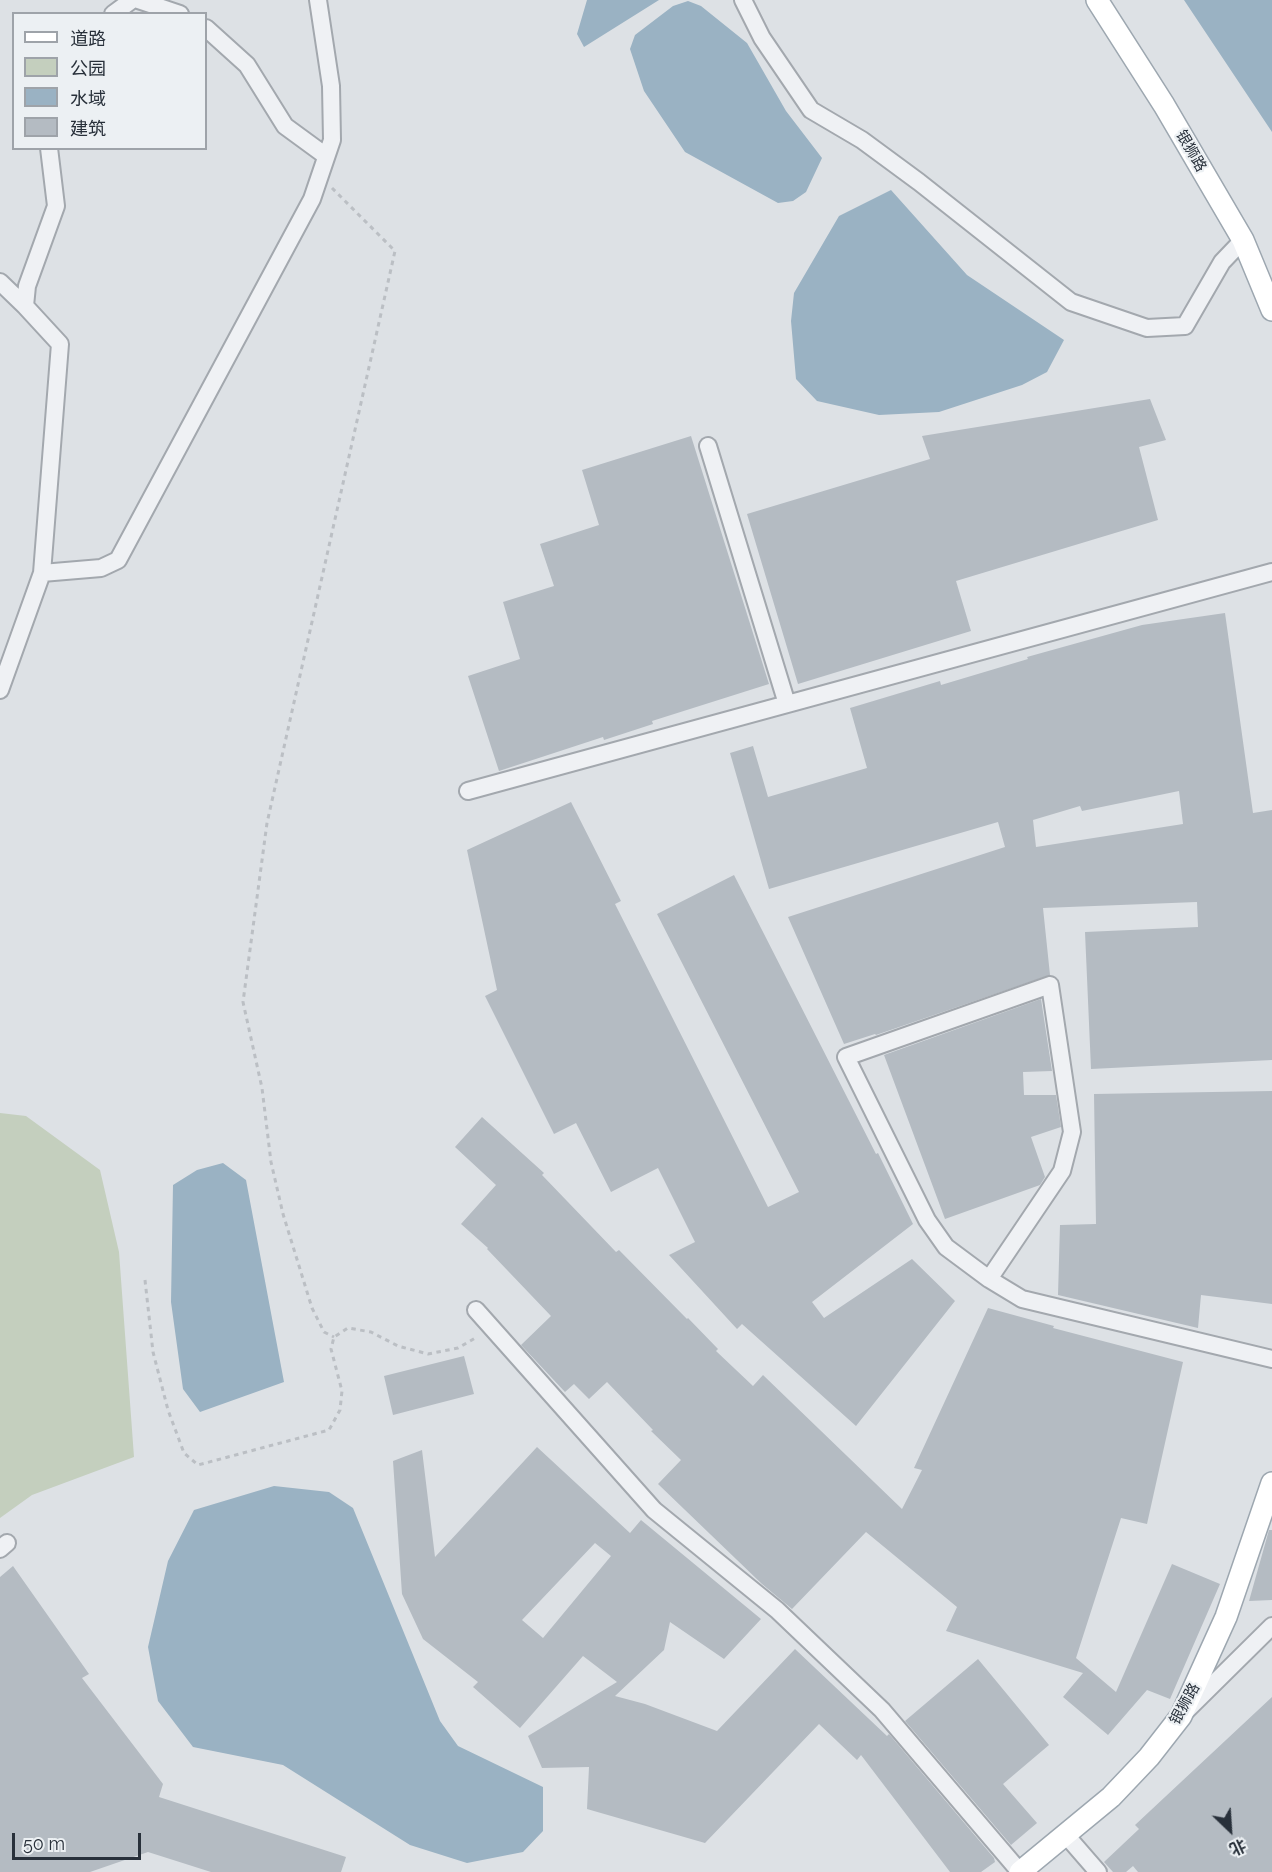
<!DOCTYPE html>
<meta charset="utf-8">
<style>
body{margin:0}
#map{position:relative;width:1272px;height:1872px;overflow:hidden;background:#dde1e5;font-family:Raleway,"Noto Sans SC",sans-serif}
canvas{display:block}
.legend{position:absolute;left:12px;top:12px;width:195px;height:138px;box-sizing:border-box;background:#ecf0f3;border:2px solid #9ea3a9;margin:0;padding:8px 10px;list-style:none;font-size:18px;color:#28303a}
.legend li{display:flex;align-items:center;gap:12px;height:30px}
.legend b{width:30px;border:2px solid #9ea3a9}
.north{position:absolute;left:1200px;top:1800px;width:60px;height:60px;-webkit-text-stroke:4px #ecf0f3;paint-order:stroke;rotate:155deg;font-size:16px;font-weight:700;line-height:24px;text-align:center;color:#28303a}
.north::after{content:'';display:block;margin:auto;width:21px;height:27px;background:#28303a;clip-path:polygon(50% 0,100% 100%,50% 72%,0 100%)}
.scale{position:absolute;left:12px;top:1833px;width:129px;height:27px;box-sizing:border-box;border:3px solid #28303a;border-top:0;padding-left:8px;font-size:18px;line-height:21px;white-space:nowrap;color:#28303a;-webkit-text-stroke:4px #ecf0f3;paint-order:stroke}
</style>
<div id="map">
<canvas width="1272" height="1872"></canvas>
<ul class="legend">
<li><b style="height:8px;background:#fff"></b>道路</li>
<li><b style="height:16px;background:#c4cfbe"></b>公园</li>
<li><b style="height:16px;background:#9ab2c3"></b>水域</li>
<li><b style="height:16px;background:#b4bbc2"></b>建筑</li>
</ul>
<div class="north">北</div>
<div class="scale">50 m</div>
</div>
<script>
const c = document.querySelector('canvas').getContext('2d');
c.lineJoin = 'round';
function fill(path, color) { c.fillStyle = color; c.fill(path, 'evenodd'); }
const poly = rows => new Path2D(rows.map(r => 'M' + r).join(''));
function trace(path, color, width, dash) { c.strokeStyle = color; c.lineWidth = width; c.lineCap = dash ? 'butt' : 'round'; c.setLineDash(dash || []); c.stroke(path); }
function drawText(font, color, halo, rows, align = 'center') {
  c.font = font + ' Raleway,"Noto Sans SC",sans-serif'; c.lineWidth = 4.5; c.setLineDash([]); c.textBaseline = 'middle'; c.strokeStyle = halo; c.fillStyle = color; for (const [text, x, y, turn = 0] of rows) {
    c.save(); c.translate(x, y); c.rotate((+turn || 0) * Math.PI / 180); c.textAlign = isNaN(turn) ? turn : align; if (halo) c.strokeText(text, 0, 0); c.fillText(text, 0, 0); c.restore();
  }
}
fill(poly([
 [0,1113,26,1116,100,1170,119,1252,134,1457,32,1495,0,1518]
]), '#c4cfbe');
fill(poly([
 [587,0,659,0,584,47,577,34],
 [1184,0,1272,0,1272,132],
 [688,1,701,6,747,43,786,111,822,158,806,192,793,201,778,203,685,152,644,91,630,49,635,35,673,6],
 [891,190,967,275,1064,340,1047,372,1022,385,939,412,879,415,817,401,796,379,791,321,794,293,839,216],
 [223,1163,246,1180,284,1382,200,1412,183,1389,171,1302,173,1185,197,1170],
 [274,1486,329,1492,353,1508,440,1721,458,1746,543,1787,543,1831,523,1852,467,1863,410,1845,283,1765,193,1747,158,1701,148,1647,168,1561,194,1510]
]), '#9ab2c3');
fill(poly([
 [1150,399,1166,440,1139,447,1158,520,956,581,971,631,798,684,747,514,930,459,922,436],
 [691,436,769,684,652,721,653,724,604,740,603,737,499,771,468,676,520,659,503,602,554,586,540,544,599,525,582,470],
 [1225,613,1253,813,1272,810,1272,1060,1091,1069,1085,932,1198,927,1197,902,1043,908,1050,975,876,1035,875,1034,844,1044,788,917,1005,847,998,822,769,889,730,753,753,746,768,797,867,768,850,708,940,681,941,685,1028,659,1027,657,1142,625],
 [1179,791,1183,824,1036,847,1033,820,1080,806,1082,811],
 [571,802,621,901,615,904,768,1207,799,1192,657,914,734,875,876,1154,878,1153,913,1224,812,1302,824,1318,912,1259,955,1301,856,1426,742,1324,737,1329,669,1255,695,1242,658,1168,611,1192,576,1123,554,1134,485,996,497,990,467,850],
 [1041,999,1052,1071,1023,1072,1024,1095,1056,1095,1061,1127,1031,1137,1045,1177,1040,1185,945,1219,884,1055],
 [1272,1091,1272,1304,1201,1295,1198,1328,1058,1295,1060,1225,1096,1224,1094,1094],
 [482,1117,544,1173,542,1175,616,1252,619,1250,687,1319,688,1318,718,1349,716,1351,753,1386,763,1375,902,1509,922,1470,914,1468,988,1308,1054,1326,1053,1328,1183,1362,1147,1524,1121,1518,1076,1658,1116,1692,1172,1564,1220,1584,1170,1699,1147,1690,1108,1735,1063,1697,1083,1673,946,1631,957,1607,866,1532,792,1609,762,1584,658,1484,681,1460,651,1431,653,1430,607,1382,589,1399,574,1384,565,1392,521,1345,551,1316,487,1249,488,1248,461,1224,496,1185,455,1147],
 [464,1356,474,1394,393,1415,384,1376],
 [537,1447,630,1533,641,1520,761,1619,724,1659,670,1622,664,1650,615,1696,645,1704,717,1731,795,1649,887,1736,889,1734,994,1858,995,1862,981,1872,950,1872,861,1755,857,1760,819,1724,705,1843,587,1809,589,1767,542,1768,528,1736,617,1682,583,1656,520,1728,473,1687,478,1682,423,1639,402,1594,393,1461,422,1450,435,1557],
 [595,1543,611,1556,543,1638,522,1620],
 [1269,1530,1272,1530,1272,1600,1249,1601],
 [13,1566,89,1674,82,1678,163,1784,159,1797,346,1857,341,1872,211,1872,148,1852,90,1872,0,1872,0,1577],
 [978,1659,1049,1745,1003,1784,1037,1823,1011,1845,905,1721],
 [1272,1697,1272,1872,1138,1872,1133,1866,1126,1872,1113,1872,1104,1862,1139,1829,1135,1825]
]), '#b4bbc2');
const minor = poly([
 [138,0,180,14],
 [743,0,762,38,811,110,862,140,919,182,1071,302,1147,328,1185,326,1222,262,1243,240],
 [113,14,132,0],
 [206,28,247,65,285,126,326,156],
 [0,282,25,306],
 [708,446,787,704],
 [42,573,101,568,118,560,312,199,332,140,331,86,318,0],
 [0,690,42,573,60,344,25,306,27,286,56,206,49,148],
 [468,791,1272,572],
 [989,1279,1062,1171,1072,1132,1050,985,846,1057,927,1220,946,1247,989,1279,1022,1299,1272,1359],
 [476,1310,654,1510,777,1610,882,1710,1020,1872],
 [0,1549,7,1543],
 [1187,1710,1272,1626],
 [1065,1834,1098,1872]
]);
const major = poly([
 [1097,0,1164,105,1243,240,1272,310],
 [1020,1872,1111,1797,1149,1757,1181,1716,1226,1617,1272,1483]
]);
trace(minor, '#a3a8ae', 20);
trace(major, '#9da7b0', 24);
trace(poly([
 [332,188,395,251,267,823,243,1002,262,1088,271,1162,283,1214,312,1308,324,1332,334,1337],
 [145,1280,153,1352,168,1410,184,1453,198,1465,329,1430,340,1410,342,1391,331,1349,334,1337,348,1328,371,1332,398,1346,428,1354,458,1348,477,1337]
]), '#bbbfc4', 3, [4.5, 4.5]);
trace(minor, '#eff1f4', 16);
trace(major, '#fff', 21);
drawText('15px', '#28303a', '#ecf0f3', [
 ["银狮路",1191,151,60],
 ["银狮路",1185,1704,-61]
]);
</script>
